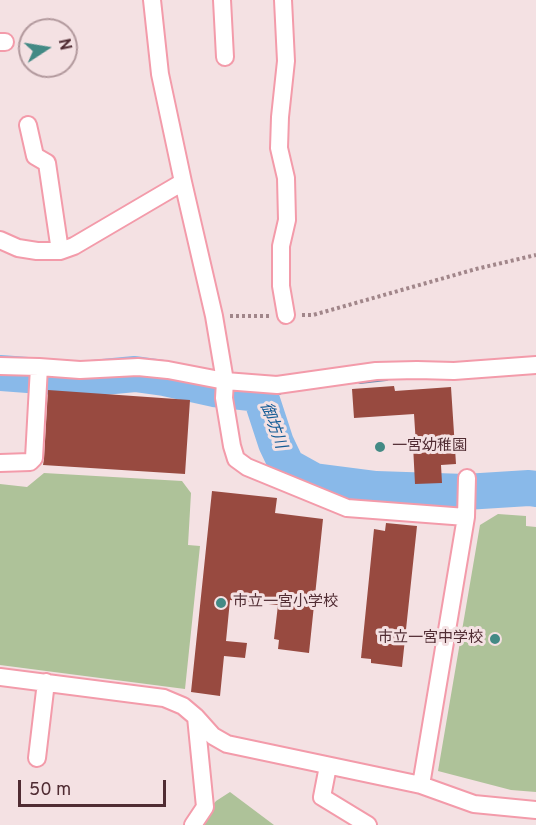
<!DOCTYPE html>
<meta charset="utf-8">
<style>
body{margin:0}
#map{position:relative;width:536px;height:825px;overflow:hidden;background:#f4e1e3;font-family:Overpass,sans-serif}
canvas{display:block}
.north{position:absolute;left:18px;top:18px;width:60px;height:60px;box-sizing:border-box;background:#f4e1e3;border:2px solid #b2999d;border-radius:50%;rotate:78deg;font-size:16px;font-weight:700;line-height:24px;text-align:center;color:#502c33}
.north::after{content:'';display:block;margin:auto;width:21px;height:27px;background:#438a85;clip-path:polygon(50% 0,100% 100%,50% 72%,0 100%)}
.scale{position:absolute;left:18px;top:780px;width:148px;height:27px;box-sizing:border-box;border:3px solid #502c33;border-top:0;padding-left:8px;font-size:18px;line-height:21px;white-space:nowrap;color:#502c33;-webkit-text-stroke:4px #f4e1e3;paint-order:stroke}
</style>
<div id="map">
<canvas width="536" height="825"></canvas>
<div class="north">N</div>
<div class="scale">50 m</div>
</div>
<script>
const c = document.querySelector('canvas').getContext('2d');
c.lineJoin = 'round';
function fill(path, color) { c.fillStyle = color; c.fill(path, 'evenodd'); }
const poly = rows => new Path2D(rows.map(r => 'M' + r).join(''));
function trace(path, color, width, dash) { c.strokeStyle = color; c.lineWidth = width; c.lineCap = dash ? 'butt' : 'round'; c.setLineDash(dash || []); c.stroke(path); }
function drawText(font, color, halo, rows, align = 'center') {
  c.font = font + ' Overpass,"Noto Sans JP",sans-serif'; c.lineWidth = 6; c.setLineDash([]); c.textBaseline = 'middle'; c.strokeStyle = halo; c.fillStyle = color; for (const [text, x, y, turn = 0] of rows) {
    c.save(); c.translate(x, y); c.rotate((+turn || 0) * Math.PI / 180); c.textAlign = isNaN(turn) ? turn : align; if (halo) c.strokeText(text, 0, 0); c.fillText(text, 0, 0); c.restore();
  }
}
fill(poly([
 [44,473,182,481,191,493,188,545,200,546,185,689,0,665,0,484,27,487],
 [498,514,526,516,526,526,536,527,536,792,511,790,438,771,480,525],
 [230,792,274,825,197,825,216,801]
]), '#aec299');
trace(poly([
 [360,381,386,378],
 [260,394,279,392]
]), '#788fb2', 6);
trace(poly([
 [0,373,82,379,135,374,164,378,214,389,260,394,276,443,287,466,314,481,376,489,465,492,529,488,536,489]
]), '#89b9e9', 36);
fill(poly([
 [394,386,395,391,451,387,456,464,441,465,442,483,415,484,413,445,416,445,414,414,354,418,352,389],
 [48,390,190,400,185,474,43,465,44,459],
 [212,491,277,498,275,513,323,519,309,653,278,649,279,640,274,639,278,605,230,600,226,641,247,643,245,658,224,656,220,696,191,692],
 [386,523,417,526,402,667,371,663,371,659,361,658,374,529,385,531]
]), '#984a40');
const street = poly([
 [152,0,160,74,183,182,214,316,225,381,224,398,232,446,236,459,247,467,347,508,466,517,421,785],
 [222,0,225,57],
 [283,0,286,61,280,117,279,148,286,178,287,220,281,246,281,286,286,315],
 [0,42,5,42],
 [28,125,35,156,47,163,60,251],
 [0,240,18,248,37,251,60,251,74,246,183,182],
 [0,366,39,367,80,370,138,367,168,370,225,381,277,385,376,371,417,370,454,371,536,365],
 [0,463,30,462,34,458,39,367],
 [466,517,467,478],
 [0,677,164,698,183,706,196,717,213,736,227,744,421,785,474,804,536,810],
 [37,758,46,682],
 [328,766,322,797,368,825],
 [193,825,205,807,196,717]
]);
trace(street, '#f39baa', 20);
trace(poly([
 [302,315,313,315,476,269,536,255],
 [230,316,270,316]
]), '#a1868a', 4, [3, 3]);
trace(street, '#fff', 16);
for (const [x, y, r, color] of [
 [380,447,6,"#438a85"],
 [221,603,6,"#438a85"],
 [495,639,6,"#438a85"]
]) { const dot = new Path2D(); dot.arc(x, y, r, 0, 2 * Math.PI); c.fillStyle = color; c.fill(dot); trace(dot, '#f4e1e3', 2); }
drawText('15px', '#502c33', '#f4e1e3', [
 ["一宮幼稚園",392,447],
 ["市立一宮小学校",233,603],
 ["市立一宮中学校",483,639,"right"]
], 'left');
drawText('italic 16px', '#135b95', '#f4e1e3', [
 ["御坊川",272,426,70]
]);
</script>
